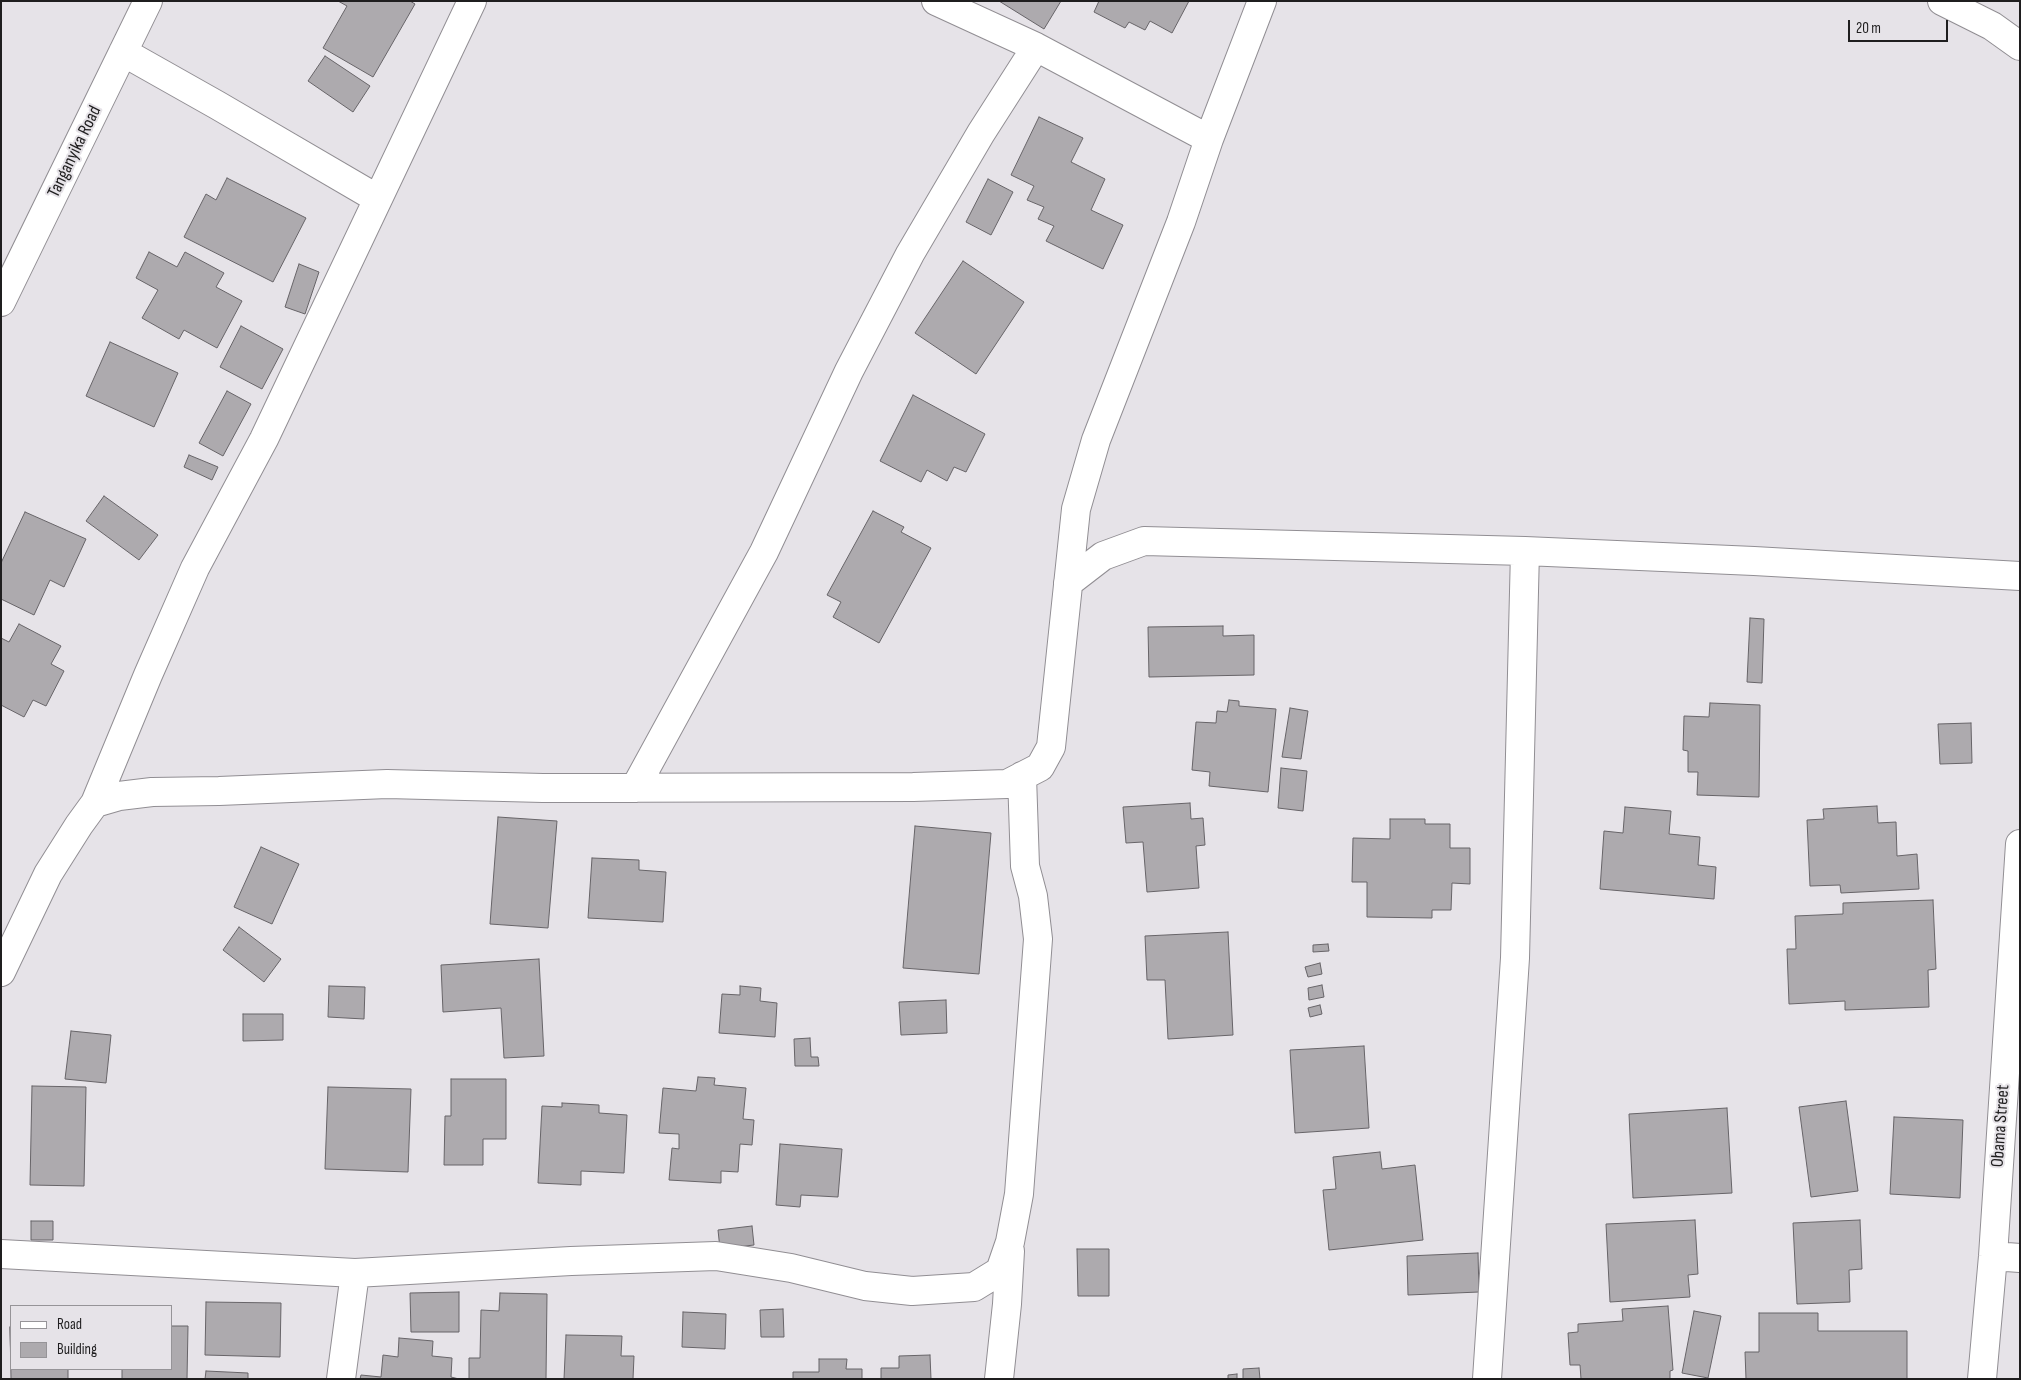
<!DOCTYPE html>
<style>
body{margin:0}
#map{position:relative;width:2021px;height:1380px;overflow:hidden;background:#e6e3e8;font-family:"Sofia Sans Condensed",sans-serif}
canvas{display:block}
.frame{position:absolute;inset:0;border:2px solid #1f1e1f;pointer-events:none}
.legend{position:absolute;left:10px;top:1305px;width:162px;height:65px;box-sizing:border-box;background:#e6e3e8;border:1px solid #969498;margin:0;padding:6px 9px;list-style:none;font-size:15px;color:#1f1e1f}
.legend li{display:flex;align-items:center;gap:10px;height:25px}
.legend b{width:25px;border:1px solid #969498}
.scale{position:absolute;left:1848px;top:20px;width:100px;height:22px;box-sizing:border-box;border:2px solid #1f1e1f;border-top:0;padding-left:6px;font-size:15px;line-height:18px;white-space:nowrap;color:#1f1e1f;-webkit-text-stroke:4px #e6e3e8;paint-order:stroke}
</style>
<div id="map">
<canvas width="2021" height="1380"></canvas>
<div class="frame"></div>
<ul class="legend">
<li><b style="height:6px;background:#fff"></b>Road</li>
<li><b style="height:14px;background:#adaaae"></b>Building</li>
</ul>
<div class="scale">20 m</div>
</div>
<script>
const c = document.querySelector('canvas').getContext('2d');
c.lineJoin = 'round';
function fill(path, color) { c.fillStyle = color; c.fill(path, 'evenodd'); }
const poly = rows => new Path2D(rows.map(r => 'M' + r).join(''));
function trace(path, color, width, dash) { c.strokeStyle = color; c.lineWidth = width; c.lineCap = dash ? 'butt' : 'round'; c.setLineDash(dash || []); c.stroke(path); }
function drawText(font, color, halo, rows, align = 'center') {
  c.font = font + ' "Sofia Sans Condensed",sans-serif'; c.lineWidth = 4; c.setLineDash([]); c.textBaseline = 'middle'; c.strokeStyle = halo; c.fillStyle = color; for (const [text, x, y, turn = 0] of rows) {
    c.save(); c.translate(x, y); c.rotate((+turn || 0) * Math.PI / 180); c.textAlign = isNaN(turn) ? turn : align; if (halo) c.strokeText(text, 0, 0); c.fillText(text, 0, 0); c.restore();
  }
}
const building = poly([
 [338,1,410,1,415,4,373,77,323,48,347,6,338,1],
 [999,1,1061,1,1044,29,999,1],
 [1099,1,1189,1,1172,33,1150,21,1145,30,1129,22,1125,28,1094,12,1099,1],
 [325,56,370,86,353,112,308,81,325,56],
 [1039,117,1083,138,1071,162,1105,179,1091,210,1123,225,1103,269,1046,241,1054,226,1038,219,1044,207,1027,200,1034,186,1011,175,1039,117],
 [227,178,306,218,273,282,184,237,206,194,216,200,227,178],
 [988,179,1013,192,991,235,966,222,988,179],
 [149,252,177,267,185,252,224,273,216,287,242,301,217,348,184,330,179,339,142,318,158,290,136,278,149,252],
 [963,261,1024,302,976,374,915,333,963,261],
 [299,264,319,272,305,314,285,307,299,264],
 [241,326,283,349,262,389,220,367,241,326],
 [110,342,178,373,154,427,86,396,110,342],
 [227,391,251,404,223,456,199,443,227,391],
 [913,395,985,434,966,472,954,467,947,481,927,470,921,482,880,461,913,395],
 [189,455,218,467,212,480,184,467,189,455],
 [104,496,158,535,139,560,86,521,104,496],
 [873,511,904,527,901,532,931,548,879,643,833,617,841,602,827,595,873,511],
 [25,512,86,539,64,587,50,580,34,615,1,599,1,563,25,512],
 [1750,618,1764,619,1762,683,1747,682,1750,618],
 [19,624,61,646,51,664,64,671,46,706,33,700,24,717,1,705,1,638,9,642,19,624],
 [1223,626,1223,636,1254,635,1254,675,1149,677,1148,627,1223,626],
 [1229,700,1239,701,1239,706,1276,709,1268,792,1209,786,1210,772,1192,770,1196,722,1216,723,1217,711,1227,712,1229,700],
 [1710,703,1760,705,1759,797,1697,795,1698,772,1688,772,1688,751,1683,750,1684,716,1709,717,1710,703],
 [1290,708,1308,711,1301,759,1282,757,1290,708],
 [1971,723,1972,763,1940,764,1938,724,1971,723],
 [1281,768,1307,771,1303,811,1278,808,1281,768],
 [1190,803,1191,819,1203,818,1205,845,1196,846,1199,888,1147,892,1143,842,1126,843,1123,807,1190,803],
 [1877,806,1878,823,1896,822,1897,856,1917,854,1919,889,1841,893,1840,885,1810,886,1807,820,1824,819,1823,809,1877,806],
 [1625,807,1671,811,1669,834,1700,837,1698,865,1716,867,1714,899,1600,889,1604,831,1623,833,1625,807],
 [498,817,557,821,548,928,490,924,498,817],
 [1390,819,1425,819,1425,824,1450,824,1450,848,1470,848,1470,884,1452,883,1451,910,1432,910,1432,918,1367,917,1367,882,1352,882,1353,838,1390,839,1390,819],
 [915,826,991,833,979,974,903,968,915,826],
 [261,847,299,864,272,924,234,907,261,847],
 [592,858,639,860,639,870,666,872,663,922,588,918,592,858],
 [1933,900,1936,969,1928,970,1929,1007,1845,1010,1845,1001,1789,1004,1787,949,1796,949,1795,916,1843,914,1843,903,1933,900],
 [239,927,281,959,264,982,223,950,239,927],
 [1228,932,1233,1035,1168,1039,1165,980,1147,980,1145,936,1228,932],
 [1328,944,1329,951,1313,952,1313,945,1328,944],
 [539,959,544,1056,504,1058,501,1008,443,1012,441,965,539,959],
 [1320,963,1322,974,1308,977,1305,967,1320,963],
 [1322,985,1324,997,1309,1000,1308,988,1322,985],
 [329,986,365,987,364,1019,328,1017,329,986],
 [740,986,761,988,760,1001,777,1003,775,1037,719,1033,722,994,740,995,740,986],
 [946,1000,947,1033,901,1035,899,1002,946,1000],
 [1320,1005,1322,1014,1310,1017,1308,1008,1320,1005],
 [243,1014,283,1014,283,1040,243,1041,243,1014],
 [71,1031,111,1035,106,1083,65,1079,71,1031],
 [810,1038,811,1057,818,1057,819,1066,795,1066,794,1039,810,1038],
 [1364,1046,1369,1128,1295,1133,1290,1050,1364,1046],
 [698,1077,715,1078,714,1085,746,1088,743,1119,754,1120,752,1145,740,1144,738,1172,721,1171,721,1183,669,1180,672,1148,679,1149,679,1134,659,1133,663,1088,696,1091,698,1077],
 [451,1079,506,1079,506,1139,483,1139,483,1165,444,1165,445,1116,451,1116,451,1079],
 [32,1086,86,1087,84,1186,30,1185,32,1086],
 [328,1087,411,1089,408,1172,325,1169,328,1087],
 [1846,1101,1858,1191,1811,1197,1799,1107,1846,1101],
 [562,1103,599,1105,599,1113,627,1115,624,1173,581,1171,581,1185,538,1183,542,1106,562,1107,562,1103],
 [1727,1108,1732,1193,1633,1198,1629,1114,1727,1108],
 [1894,1117,1963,1120,1960,1198,1890,1194,1894,1117],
 [780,1144,842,1149,838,1197,801,1195,800,1207,776,1205,780,1144],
 [1380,1152,1382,1169,1415,1165,1423,1240,1329,1250,1323,1190,1336,1189,1333,1157,1380,1152],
 [1695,1220,1698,1274,1688,1275,1690,1297,1610,1302,1606,1224,1695,1220],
 [1860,1220,1862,1269,1849,1270,1850,1302,1797,1304,1793,1223,1860,1220],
 [31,1221,53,1221,53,1240,31,1240,31,1221],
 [752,1226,754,1245,720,1249,718,1230,752,1226],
 [1077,1249,1109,1249,1109,1296,1078,1296,1077,1249],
 [1478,1253,1479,1292,1408,1295,1407,1256,1478,1253],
 [459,1292,459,1332,411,1332,410,1293,459,1292],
 [500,1293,547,1294,546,1379,469,1379,469,1358,480,1358,481,1310,499,1311,500,1293],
 [206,1302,281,1303,280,1357,205,1355,206,1302],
 [1668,1306,1673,1370,1670,1371,1670,1379,1581,1379,1580,1365,1570,1365,1568,1333,1578,1332,1578,1324,1623,1321,1622,1309,1668,1306],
 [783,1309,784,1337,761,1337,760,1310,783,1309],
 [1694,1311,1721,1316,1708,1378,1682,1373,1694,1311],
 [683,1312,726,1314,725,1349,682,1347,683,1312],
 [1759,1313,1818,1313,1818,1331,1907,1331,1907,1379,1746,1379,1745,1352,1759,1352,1759,1313],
 [171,1326,188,1326,187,1379,122,1379,122,1369,171,1369,171,1326],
 [10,1327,11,1369,68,1369,68,1379,11,1379,10,1327],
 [566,1335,622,1336,621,1356,634,1356,633,1379,564,1379,566,1335],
 [399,1338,433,1341,432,1356,452,1358,451,1377,459,1379,360,1379,361,1375,381,1377,383,1355,398,1357,399,1338],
 [930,1355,931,1379,881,1379,881,1368,899,1368,899,1356,930,1355],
 [819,1359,847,1359,846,1369,862,1369,862,1379,793,1379,793,1372,819,1372,819,1359],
 [1259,1368,1260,1379,1243,1379,1243,1369,1259,1368],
 [206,1371,248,1373,248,1379,205,1379,206,1371],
 [1237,1374,1237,1379,1228,1379,1228,1375,1237,1374]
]);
fill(building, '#adaaae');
trace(building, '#676468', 1);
const minor = poly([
 [936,1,1036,47,1209,139],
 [1942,1,1992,26,2020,46],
 [123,52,217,105,378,199],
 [1,302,148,1],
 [1068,583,1103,556,1144,541,1525,551,1754,561,2020,576],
 [635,788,764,552,849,371,910,254,981,133,1036,47],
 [95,803,148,675,195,568,264,439,472,1],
 [1,972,48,874,79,825,95,803,119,796,152,792,219,791,387,784,543,788,913,787,1007,784,1040,767,1051,747,1076,509,1096,440,1181,222,1209,139,1262,1],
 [1,1254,355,1273,571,1261,716,1256,791,1268,865,1286,912,1291,974,1287,1000,1271,1010,1242,1019,1194,1038,939,1033,896,1025,866,1022,776],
 [1993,1256,2020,1258],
 [341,1379,355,1273],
 [999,1379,1007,1304,1010,1251],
 [1487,1379,1515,958,1525,551],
 [1982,1379,1993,1256,2020,844]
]);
trace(minor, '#918e93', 30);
trace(minor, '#fff', 28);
drawText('18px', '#1f1e1f', '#e6e3e8', [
 ["Tanganyika Road",75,152,-64],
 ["Obama Street",2001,1126,-86]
]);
</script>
